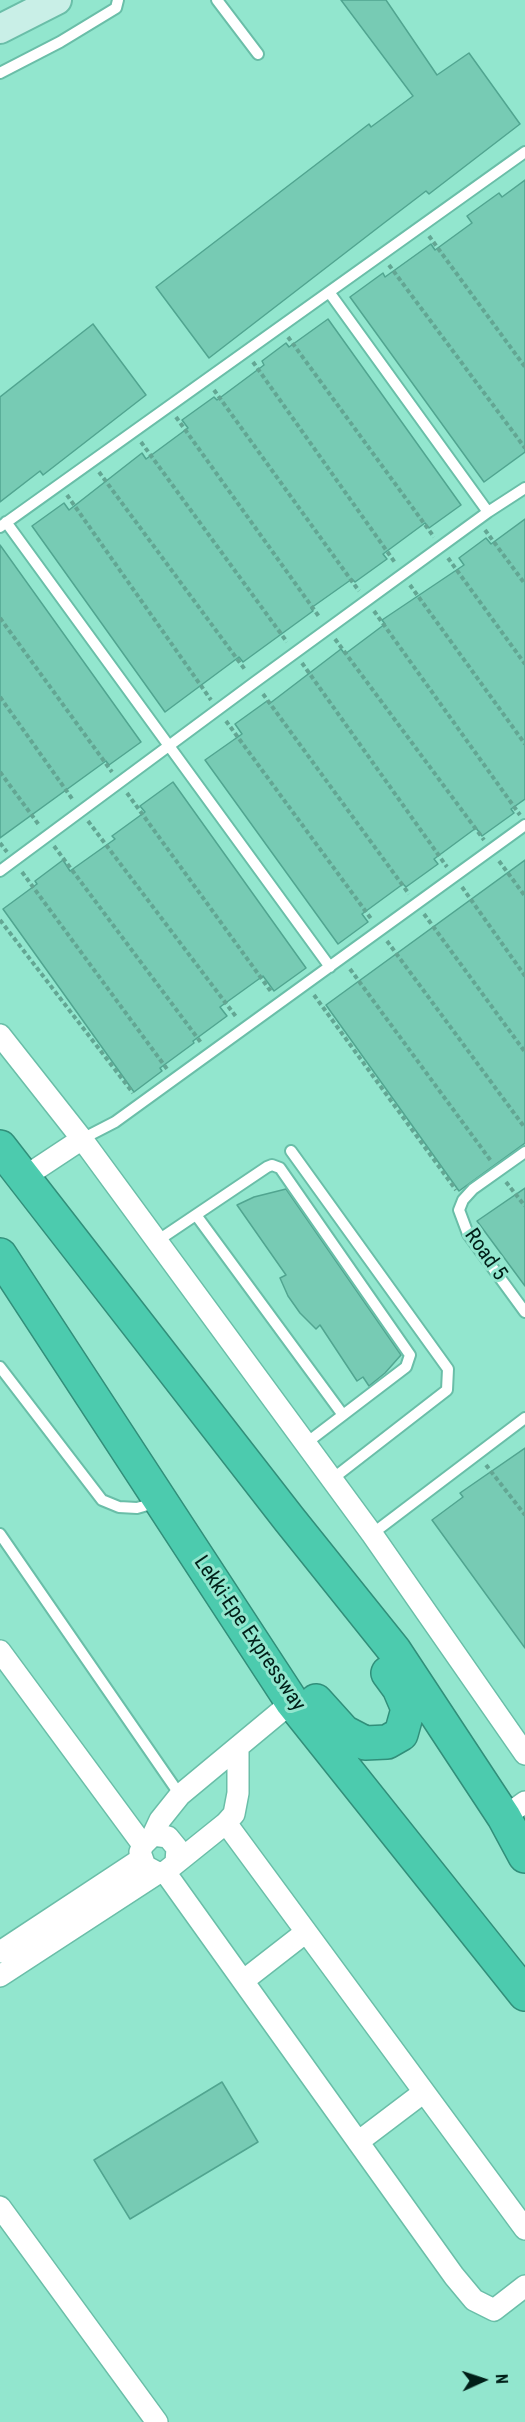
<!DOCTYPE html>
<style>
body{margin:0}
#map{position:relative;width:525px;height:2422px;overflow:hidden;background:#92e6ce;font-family:"Roboto Condensed",sans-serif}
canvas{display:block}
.north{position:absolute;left:453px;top:2350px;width:60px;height:60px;-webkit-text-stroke:4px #92e6ce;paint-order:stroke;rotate:87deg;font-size:16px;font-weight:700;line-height:24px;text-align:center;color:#001f18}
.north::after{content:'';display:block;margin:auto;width:21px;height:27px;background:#001f18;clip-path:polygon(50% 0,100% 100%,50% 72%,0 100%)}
</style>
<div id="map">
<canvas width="525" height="2422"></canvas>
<div class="north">N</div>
</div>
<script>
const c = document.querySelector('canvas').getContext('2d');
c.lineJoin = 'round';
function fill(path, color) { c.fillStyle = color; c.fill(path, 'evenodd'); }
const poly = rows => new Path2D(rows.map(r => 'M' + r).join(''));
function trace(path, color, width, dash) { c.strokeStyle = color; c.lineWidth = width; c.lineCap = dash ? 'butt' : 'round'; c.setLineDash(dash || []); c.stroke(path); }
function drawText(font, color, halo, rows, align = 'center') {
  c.font = font + ' "Roboto Condensed",sans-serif'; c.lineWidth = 6; c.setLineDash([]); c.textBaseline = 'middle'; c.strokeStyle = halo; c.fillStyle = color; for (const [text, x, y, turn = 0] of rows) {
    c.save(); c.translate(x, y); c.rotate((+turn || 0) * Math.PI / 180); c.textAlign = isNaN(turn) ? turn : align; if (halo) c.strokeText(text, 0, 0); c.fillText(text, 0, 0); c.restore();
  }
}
const building = poly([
 [341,0,386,0,437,75,469,53,520,124,429,194,426,191,384,223,209,358,156,287,369,124,371,127,413,96,341,0],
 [525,180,525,452,484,482,350,297,383,273,385,277,431,244,435,250,472,223,467,216,499,193,502,197,525,180],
 [328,319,461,505,429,528,425,523,383,554,387,559,355,582,352,579,311,608,313,611,243,662,239,657,165,712,32,526,64,503,69,510,142,453,146,459,188,428,182,420,214,397,217,400,264,365,262,361,286,343,289,347,328,319],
 [93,324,146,395,43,475,40,471,0,502,0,397,93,324],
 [525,519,525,799,511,809,514,813,482,836,476,828,434,859,438,864,406,887,403,884,362,914,368,922,338,944,205,760,242,734,235,724,267,701,269,704,341,649,345,654,385,624,382,620,464,565,459,558,486,538,491,544,525,519],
 [0,545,141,742,109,765,106,761,0,838,0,545],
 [173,782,306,968,274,991,263,976,220,1007,227,1016,193,1041,194,1043,160,1068,162,1071,134,1092,3,909,37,884,35,881,63,860,70,871,115,839,112,836,145,812,140,806,173,782],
 [525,860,525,1143,459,1191,326,1005,525,860],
 [525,1188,525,1286,477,1221,525,1188],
 [286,1189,401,1355,385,1373,369,1386,363,1377,357,1381,320,1325,316,1329,300,1313,288,1296,280,1278,286,1275,237,1205,254,1197,286,1189],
 [525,1448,525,1648,432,1520,463,1497,460,1493,525,1448],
 [222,2082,258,2142,130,2219,94,2160,222,2082]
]);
fill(building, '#77cbb4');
trace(building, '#51a590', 1.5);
const lane = poly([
 [217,0,258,54],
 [0,73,60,42,116,8,118,0],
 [329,292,488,512],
 [6,522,330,967],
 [0,527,525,152],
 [0,871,255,682,488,512,525,488],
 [82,1139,115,1122,525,825],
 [291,1151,448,1369,447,1390,331,1480],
 [525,1152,473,1189,463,1200,459,1210,468,1234,525,1312],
 [196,1215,343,1415],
 [157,1241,267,1167,272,1165,280,1168,410,1355,406,1367,305,1444],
 [0,1367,102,1500,119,1507,137,1508,158,1502],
 [0,1534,180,1795],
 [372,1534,525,1418]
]);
const street = poly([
 [0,1035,82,1139,372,1534,525,1754],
 [23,1178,82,1139],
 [0,1651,143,1845],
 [504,1817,525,1802],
 [226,1823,525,2229],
 [153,1835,160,1820,180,1795,292,1702],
 [176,1862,177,1848,168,1837,153,1835,143,1845,140,1852,145,1866,158,1873,165,1872,226,1823,234,1814,238,1793,238,1749],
 [165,1872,454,2276,474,2300,494,2310,525,2286],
 [0,1952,141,1859],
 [0,1976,158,1873],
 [243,1981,306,1932],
 [358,2142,424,2092],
 [0,2207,157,2422]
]);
const secondary = poly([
 [0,29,57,0]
]);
const highway = poly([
 [0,1147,289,1519,394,1650,504,1817,525,1856],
 [0,1255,292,1702,525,1994],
 [316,1701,344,1732,365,1743,387,1742,401,1734,408,1709,399,1688,388,1673]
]);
trace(lane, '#6abea8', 14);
trace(street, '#6abea8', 24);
trace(secondary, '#6abea8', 32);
trace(highway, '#318f7a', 36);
trace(poly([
 [429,236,525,367],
 [389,265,525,448],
 [288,337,434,537],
 [253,362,396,564],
 [214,390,359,591],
 [176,417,320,618],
 [141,442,287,642],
 [99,472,246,671],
 [67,495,211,700],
 [485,530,525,584],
 [448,558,525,664],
 [410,585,525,744],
 [374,611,520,815],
 [0,618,112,772],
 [335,639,484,840],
 [302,663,447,867],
 [263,694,409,894],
 [0,697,73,800],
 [226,721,372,920],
 [0,772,39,825],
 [127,793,272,993],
 [88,821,237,1018],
 [0,843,7,852],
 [54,846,202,1044],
 [499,861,525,896],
 [22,872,167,1069],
 [462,887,525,976],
 [424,914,525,1052],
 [0,920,133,1093],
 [387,941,525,1128],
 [350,969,491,1161],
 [314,995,456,1190],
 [506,1182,525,1206],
 [486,1465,525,1515]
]), '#63a693', 4, [4.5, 3]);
trace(lane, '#fff', 10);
trace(street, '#fff', 21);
trace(secondary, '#c9efe7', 28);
trace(highway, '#4ccbae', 33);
drawText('21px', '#001f18', '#92e6ce', [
 ["Road 5",485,1255,55],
 ["Lekki-Epe Expressway",249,1634,56]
]);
</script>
